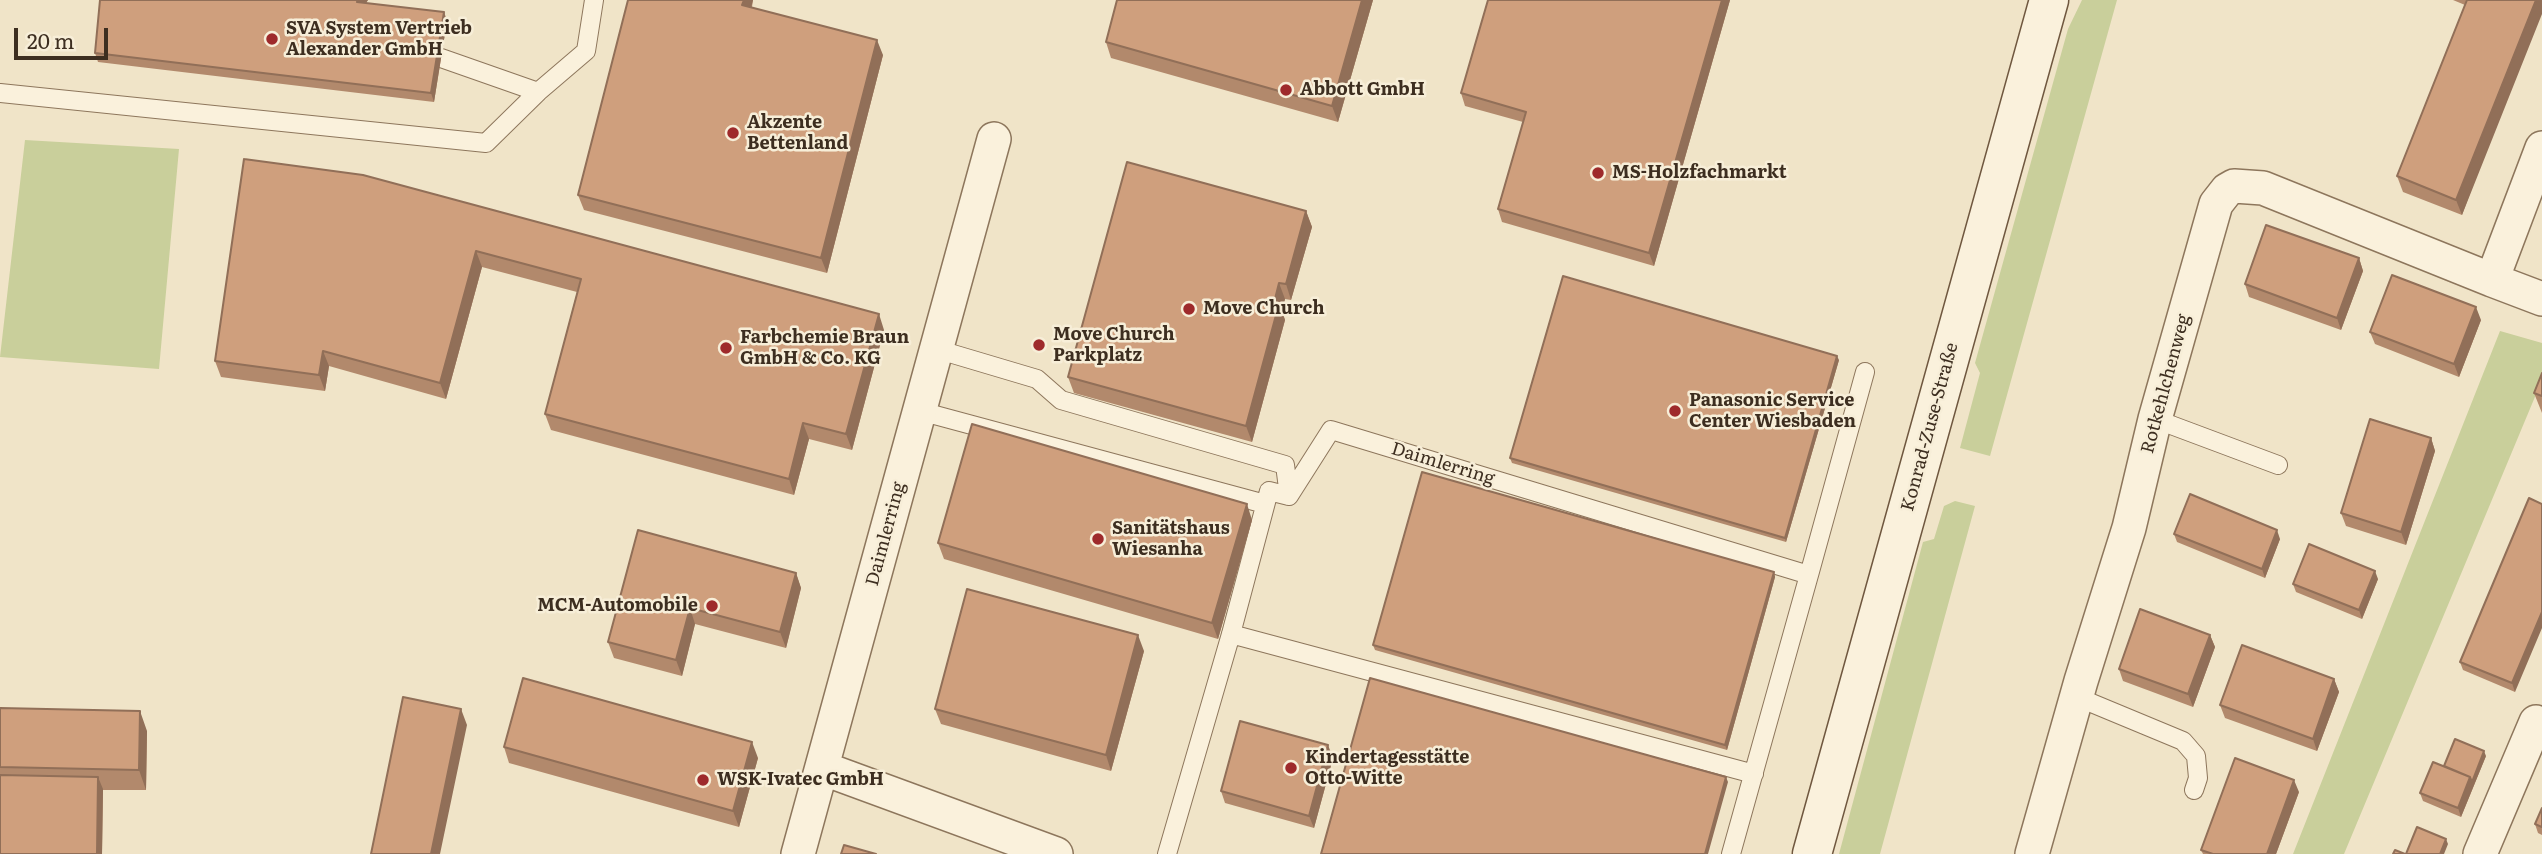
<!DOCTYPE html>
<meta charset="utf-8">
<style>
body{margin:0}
#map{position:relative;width:2542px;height:854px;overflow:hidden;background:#f0e4c8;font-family:Literata,serif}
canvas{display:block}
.scale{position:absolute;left:14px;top:28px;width:94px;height:32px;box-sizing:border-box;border:4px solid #3d2e20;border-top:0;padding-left:9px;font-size:21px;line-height:24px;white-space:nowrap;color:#3d2e20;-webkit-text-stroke:5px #f7eed8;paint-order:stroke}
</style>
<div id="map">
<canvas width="2542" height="854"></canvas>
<div class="scale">20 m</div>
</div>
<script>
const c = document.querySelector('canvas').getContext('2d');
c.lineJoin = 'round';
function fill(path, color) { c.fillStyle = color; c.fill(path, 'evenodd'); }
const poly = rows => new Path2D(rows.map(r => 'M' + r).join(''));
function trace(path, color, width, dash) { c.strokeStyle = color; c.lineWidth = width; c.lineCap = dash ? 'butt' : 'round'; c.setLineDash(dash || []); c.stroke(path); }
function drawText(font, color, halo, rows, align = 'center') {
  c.font = font + ' Literata,serif'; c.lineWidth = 5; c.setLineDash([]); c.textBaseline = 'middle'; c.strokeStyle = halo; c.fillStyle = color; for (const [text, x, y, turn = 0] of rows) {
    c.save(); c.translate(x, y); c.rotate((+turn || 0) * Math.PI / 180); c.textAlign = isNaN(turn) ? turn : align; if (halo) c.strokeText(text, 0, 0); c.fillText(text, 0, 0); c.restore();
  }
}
fill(poly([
 [2082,0,2117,0,1990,456,1960,448,1980,373,1975,363,2068,29],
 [25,140,179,149,159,369,0,357],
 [2500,331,2542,343,2542,380,2344,854,2293,854],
 [1955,501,1975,506,1880,854,1839,854,1923,542,1934,539,1944,506]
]), '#c9cf9b');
const lane = poly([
 [538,92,586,51,594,0],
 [0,93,486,143,538,92,441,58],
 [936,349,1037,379,1061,400,1285,465,1289,496],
 [920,411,1265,504],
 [2155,419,2278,465],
 [1231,634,1754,774],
 [2077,697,2183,741,2196,756,2198,778,2194,790],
 [1167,854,1231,634,1269,491,1289,496,1331,430,1809,575,1865,372],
 [1731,854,1809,575]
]);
const street = poly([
 [2542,148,2492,280,2542,299],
 [822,768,1056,854],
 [798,854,994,139],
 [2032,854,2081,681,2129,528,2155,419,2216,204,2227,190,2234,186,2263,188,2492,280],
 [2480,854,2536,722,2542,726]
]);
const secondary = poly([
 [1812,854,2049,0]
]);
trace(lane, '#8d765c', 20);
trace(street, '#8d765c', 36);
trace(secondary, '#6f573f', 41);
trace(lane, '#faf1dc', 18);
trace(street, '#faf1dc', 33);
trace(secondary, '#faf1dc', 38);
fill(poly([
 [100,0,368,0,366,3,444,12,447,21,434,102,98,62,95,53],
 [628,0,753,0,752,7,883,55,827,273,584,210,578,195],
 [1373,0,1338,122,1111,58,1106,42],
 [1488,0,1730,0,1654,266,1502,222,1498,209,1523,122,1465,106,1461,93],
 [2453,0,2542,0,2462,215,2403,192,2397,176,2465,5],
 [244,159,884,330,852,450,809,439,794,495,551,430,545,414,577,292,482,267,446,399,329,366,325,391,221,377,215,361],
 [1306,211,1312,227,1291,300,1285,299,1282,311,1285,320,1252,442,1074,393,1068,377],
 [2359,258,2363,271,2341,330,2249,297,2245,284],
 [2481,320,2459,377,2375,344,2370,332],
 [1839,360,1786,542,1512,463,1510,458],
 [2542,373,2542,413,2534,393],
 [2431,438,2435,451,2406,545,2346,526,2341,513],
 [2529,498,2515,692,2463,670,2460,662],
 [1252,520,1218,639,944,559,938,543],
 [638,530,796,573,801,588,786,648,695,624,682,676,614,658,608,642],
 [2174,534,2280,539,2265,578,2177,542],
 [1774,572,1775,577,1727,750,1375,650,1373,645],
 [2378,579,2362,619,2296,592,2293,584],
 [2210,635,2215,647,2193,707,2123,681,2119,669],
 [1144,651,1111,771,941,724,935,709],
 [2334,679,2339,692,2317,751,2225,718,2220,705],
 [0,708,147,731,146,790,103,790,102,854,0,854],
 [504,747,758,758,739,827,509,763],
 [2486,756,2461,817,2423,801,2420,793],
 [1333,758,1314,828,1225,803,1221,791],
 [2299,792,2276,854,2203,854,2201,850],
 [2542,808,2542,835,2538,833,2535,824]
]), '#b2896c');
fill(poly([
 [358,0,368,0,360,11,357,2],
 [744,0,753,0,748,20,742,5],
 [1362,0,1373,0,1338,122,1332,106],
 [1722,0,1730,0,1654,266,1649,253],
 [2536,0,2542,0,2542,14,2462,215,2456,200],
 [444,12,447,21,434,102,431,93],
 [877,40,883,55,827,273,821,258],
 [1306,211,1312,227,1291,300,1286,284],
 [476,251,482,267,446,399,440,383],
 [2359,258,2363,271,2341,330,2337,318],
 [1279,283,1285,299,1282,311,1285,320,1252,442,1246,426],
 [2476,307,2481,320,2459,377,2454,364],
 [879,314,884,330,852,450,846,434],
 [323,351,329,366,325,391,319,375],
 [1837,356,1839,360,1786,542,1785,538],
 [803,423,809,439,794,495,789,479],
 [2431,438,2435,451,2406,545,2401,532],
 [1247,504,1252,520,1218,639,1212,623],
 [2277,530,2280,539,2265,578,2262,569],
 [2375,571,2378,579,2362,619,2359,610],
 [1774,572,1775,577,1727,750,1725,745],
 [796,573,801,588,786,648,780,632],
 [690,608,695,624,682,676,676,660],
 [2542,612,2542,628,2515,692,2512,683],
 [1138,635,1144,651,1111,771,1106,755],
 [2210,635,2215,647,2193,707,2188,694],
 [2334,679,2339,692,2317,751,2313,739],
 [461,709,467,725,440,854,431,854],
 [140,711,147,731,146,790,139,770],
 [752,742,758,758,739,827,733,811],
 [1328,745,1333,758,1314,828,1309,816],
 [2484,751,2486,756,2461,817,2458,808,2470,777],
 [98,777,103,789,102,854,97,854],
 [1726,777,1728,782,1708,854,1705,854],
 [2294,780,2299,792,2276,854,2267,854],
 [2446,839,2448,844,2444,854,2440,854]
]), '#916f58');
const building = poly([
 [100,0,358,0,357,2,444,12,431,93,95,53,100,0],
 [628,0,744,0,742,5,877,40,821,258,578,195,628,0],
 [1117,0,1362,0,1332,106,1106,42,1117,0],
 [1488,0,1722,0,1649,253,1498,209,1526,112,1461,93,1488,0],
 [2467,0,2536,0,2456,200,2397,176,2467,0],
 [244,159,363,175,879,314,846,434,803,423,789,479,545,414,581,279,476,251,440,383,323,351,319,375,215,361,244,159],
 [1127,162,1306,211,1286,284,1279,283,1274,303,1279,304,1246,426,1068,377,1127,162],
 [2266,225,2359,258,2337,318,2245,284,2266,225],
 [2392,275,2476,307,2454,364,2370,332,2392,275],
 [1563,276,1837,356,1785,538,1510,458,1563,276],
 [2542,373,2542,396,2534,393,2542,373],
 [2370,419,2431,438,2401,532,2341,513,2370,419],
 [972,424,1247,504,1212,623,938,543,972,424],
 [1422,472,1774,572,1725,745,1373,645,1422,472],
 [2190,494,2277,530,2262,569,2174,534,2190,494],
 [2529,498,2542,504,2542,612,2512,683,2460,662,2529,498],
 [638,530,796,573,780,632,690,608,676,660,608,642,638,530],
 [2309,544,2375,571,2359,610,2293,584,2309,544],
 [967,589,1138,635,1106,755,935,709,967,589],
 [2140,609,2210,635,2188,694,2119,669,2140,609],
 [2242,645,2334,679,2313,739,2220,705,2242,645],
 [523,678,752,742,733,811,504,747,523,678],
 [1370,678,1726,777,1705,854,1321,854,1370,678],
 [403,697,461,709,431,854,371,854,403,697],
 [0,708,140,711,139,770,0,767,0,708],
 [1240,721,1328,745,1309,816,1221,791,1240,721],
 [2455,739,2484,751,2472,782,2470,777,2444,766,2455,739],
 [2235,758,2294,780,2267,854,2213,854,2201,850,2235,758],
 [2433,762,2470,777,2458,808,2420,793,2433,762],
 [0,775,98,777,97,854,0,854,0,775],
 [2542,808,2542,827,2535,824,2542,808],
 [2417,827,2446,839,2440,854,2406,854,2417,827],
 [844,845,876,854,841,854,844,845],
 [2395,850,2405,854,2393,854,2395,850]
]);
fill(building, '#cf9f7d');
trace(building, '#916f58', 2);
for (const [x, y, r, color] of [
 [272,39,7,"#9e2a2b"],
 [1286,90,7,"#9e2a2b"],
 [733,133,7,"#9e2a2b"],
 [1598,173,7,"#9e2a2b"],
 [1189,309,7,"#9e2a2b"],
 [1039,345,7,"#9e2a2b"],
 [726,348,7,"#9e2a2b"],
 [1675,411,7,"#9e2a2b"],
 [1098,539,7,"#9e2a2b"],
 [712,606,7,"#9e2a2b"],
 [1291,768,7,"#9e2a2b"],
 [703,780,7,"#9e2a2b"]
]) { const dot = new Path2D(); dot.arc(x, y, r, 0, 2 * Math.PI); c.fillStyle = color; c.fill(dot); trace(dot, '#f7eed8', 2.5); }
drawText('bold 18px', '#3d2e20', '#f7eed8', [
 ["SVA System Vertrieb",286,29],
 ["Alexander GmbH",286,50],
 ["Abbott GmbH",1300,90],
 ["Akzente",747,123],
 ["Bettenland",747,144],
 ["MS-Holzfachmarkt",1612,173],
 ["Move Church",1203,309],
 ["Move Church",1053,335],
 ["Parkplatz",1053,356],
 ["Farbchemie Braun",740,338],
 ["GmbH & Co. KG",740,359],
 ["Panasonic Service",1689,401],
 ["Center Wiesbaden",1689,422],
 ["Sanitätshaus",1112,529],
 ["Wiesanha",1112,550],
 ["MCM-Automobile",698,606,"right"],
 ["Kindertagesstätte",1305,758],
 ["Otto-Witte",1305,779],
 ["WSK-Ivatec GmbH",717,780]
], 'left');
drawText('18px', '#3d2e20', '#f7eed8', [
 ["Rotkehlchenweg",2166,384,-75],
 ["Konrad-Zuse-Straße",1930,427,-75],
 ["Daimlerring",1443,464,17],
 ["Daimlerring",886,534,-75]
]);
</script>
